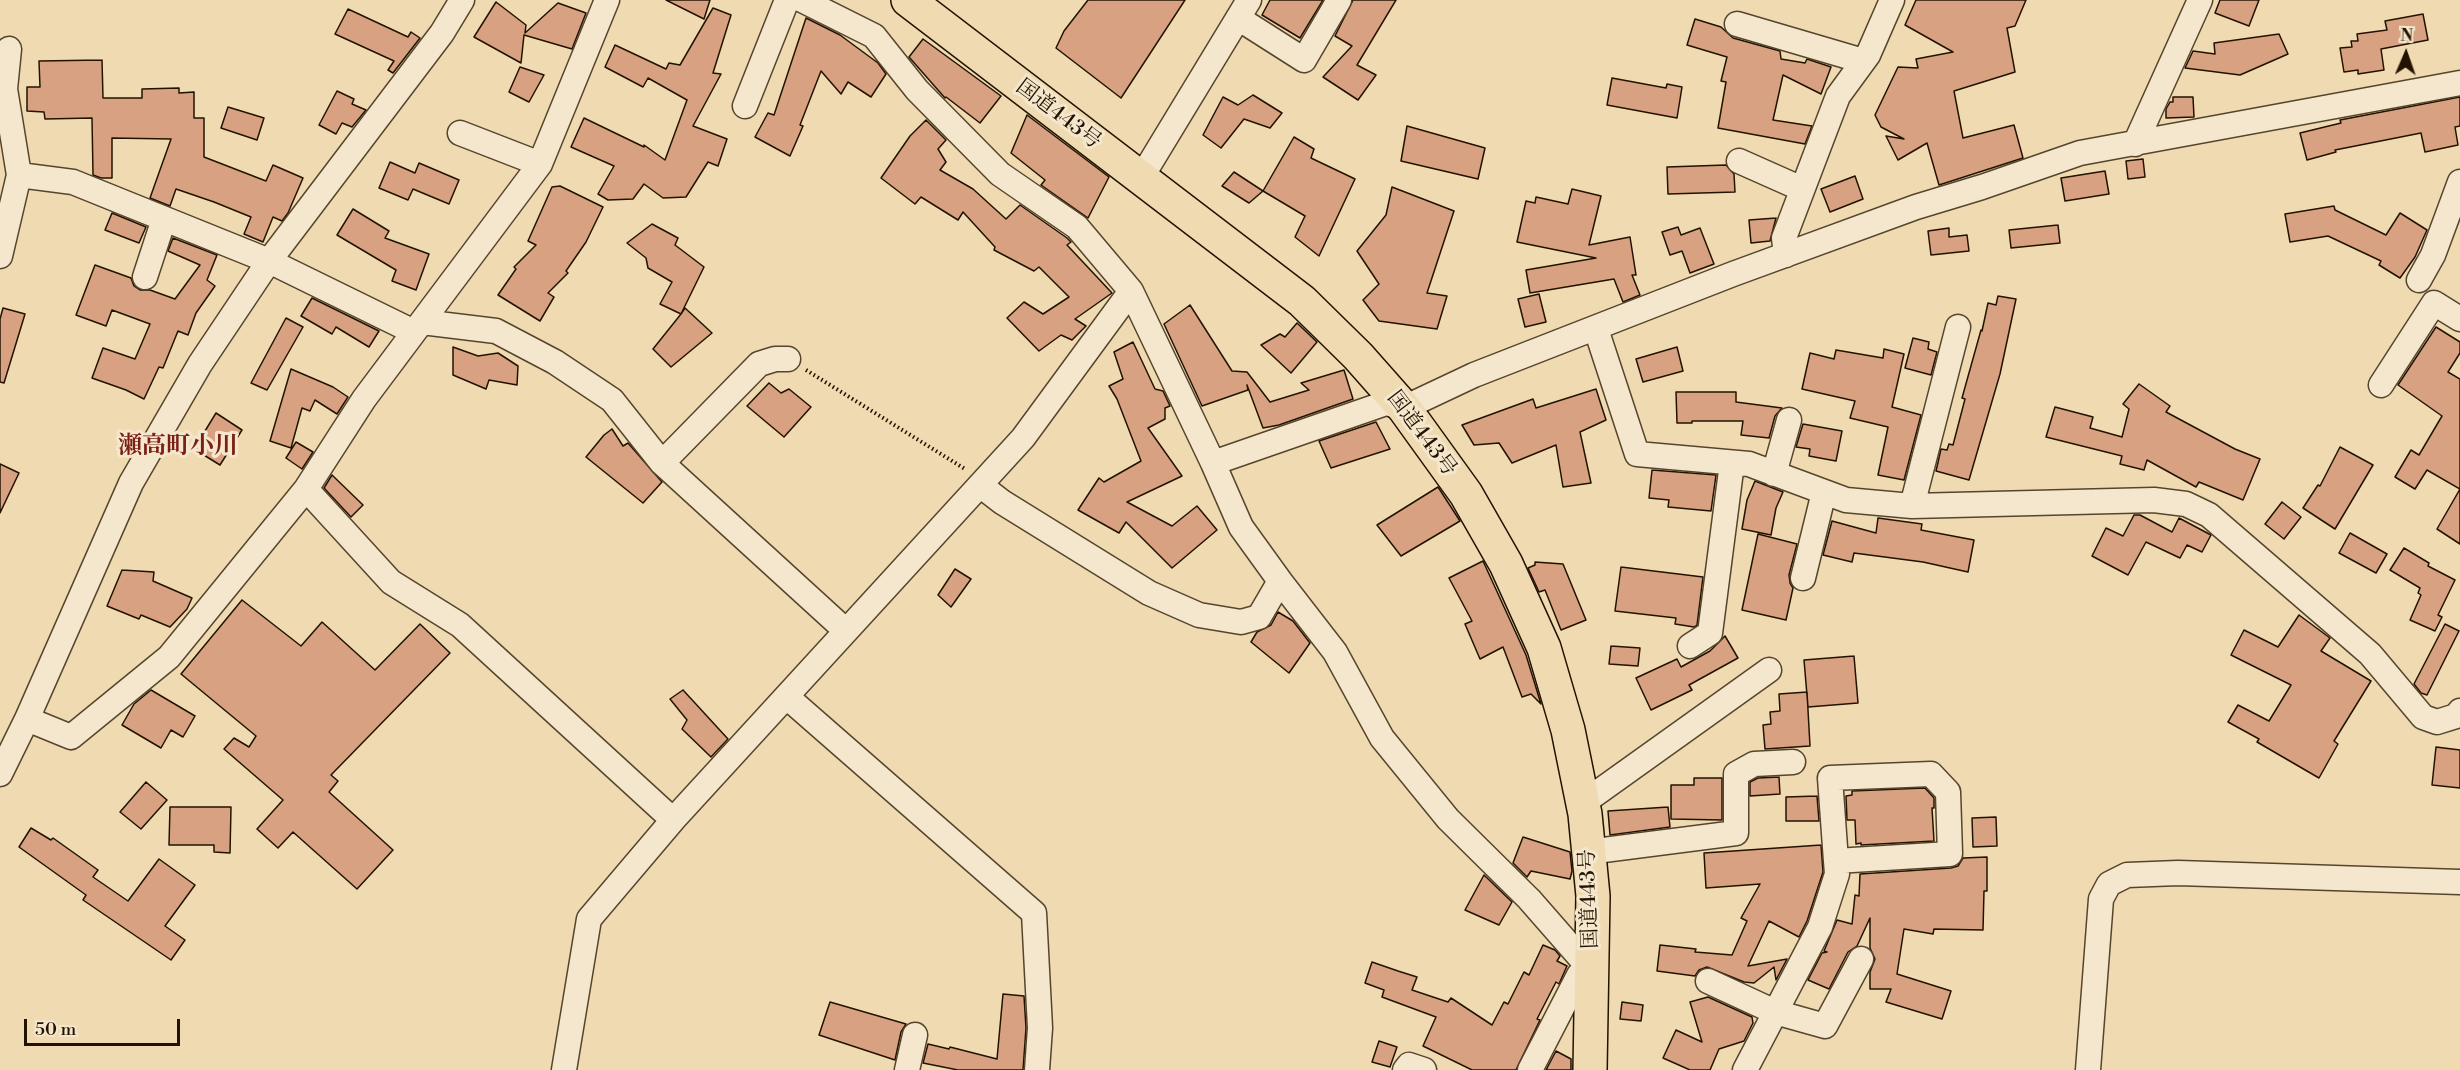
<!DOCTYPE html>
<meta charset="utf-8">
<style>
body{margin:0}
#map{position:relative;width:2460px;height:1070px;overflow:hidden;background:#efdab2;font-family:"Libre Bodoni",serif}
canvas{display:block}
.north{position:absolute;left:2376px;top:24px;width:60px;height:60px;-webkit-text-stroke:4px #f5e7cd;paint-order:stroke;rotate:2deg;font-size:16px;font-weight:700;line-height:24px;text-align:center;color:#221300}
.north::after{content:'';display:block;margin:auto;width:21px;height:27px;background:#221300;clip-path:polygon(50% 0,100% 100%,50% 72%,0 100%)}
.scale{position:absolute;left:24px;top:1019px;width:156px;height:27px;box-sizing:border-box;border:3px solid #221300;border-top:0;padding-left:8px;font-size:18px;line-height:21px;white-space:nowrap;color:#221300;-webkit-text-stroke:4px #f5e7cd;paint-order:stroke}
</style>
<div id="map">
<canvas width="2460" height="1070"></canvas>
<div class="north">N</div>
<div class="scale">50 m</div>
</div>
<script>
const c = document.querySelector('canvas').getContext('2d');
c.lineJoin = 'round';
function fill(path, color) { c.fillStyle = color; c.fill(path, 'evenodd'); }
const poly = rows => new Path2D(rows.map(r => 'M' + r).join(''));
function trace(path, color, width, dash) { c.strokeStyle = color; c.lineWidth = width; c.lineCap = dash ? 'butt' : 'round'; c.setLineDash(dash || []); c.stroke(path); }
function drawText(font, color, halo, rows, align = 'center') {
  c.font = font + ' "Libre Bodoni","Noto Serif JP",serif'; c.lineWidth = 6; c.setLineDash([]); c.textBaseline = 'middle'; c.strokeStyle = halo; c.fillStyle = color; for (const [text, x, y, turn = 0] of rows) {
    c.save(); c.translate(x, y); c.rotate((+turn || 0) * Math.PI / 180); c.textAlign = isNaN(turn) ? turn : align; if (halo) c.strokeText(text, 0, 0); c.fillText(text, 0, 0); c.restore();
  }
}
const building = poly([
 [666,0,710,0,704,19,666,0],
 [1088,0,1185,0,1121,98,1056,48,1064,31,1088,0],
 [1270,0,1323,0,1300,38,1262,15,1270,0],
 [1353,0,1396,0,1357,65,1376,75,1358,100,1323,77,1352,46,1335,36,1353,0],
 [1916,0,2026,0,2015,26,2007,28,2015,72,1954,91,1963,138,2014,125,2023,158,1939,185,1927,143,1898,160,1886,136,1904,139,1881,127,1875,115,1898,67,1918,68,1916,59,1953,52,1905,25,1916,0],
 [2220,0,2259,0,2249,26,2215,13,2220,0],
 [496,2,526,25,525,33,558,3,586,13,572,49,524,35,521,63,474,37,496,2],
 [713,8,731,15,713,73,721,74,693,126,727,139,718,166,708,162,686,197,663,198,644,184,633,199,608,200,598,194,614,166,571,147,584,118,644,147,644,145,665,160,687,100,648,78,643,87,605,67,615,45,666,69,669,63,680,65,713,8],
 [348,9,408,37,411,32,420,38,393,73,388,70,394,61,335,34,348,9],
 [2423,14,2428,40,2381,49,2384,70,2358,74,2358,70,2344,72,2340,48,2352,47,2351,41,2358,41,2357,34,2387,30,2385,21,2423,14],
 [806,18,840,35,878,63,886,74,871,97,848,82,841,94,821,71,800,125,803,126,790,156,755,137,768,113,774,115,806,18],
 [1695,19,1721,27,1733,38,1780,51,1781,59,1805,63,1807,59,1831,67,1821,94,1783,75,1773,120,1812,126,1805,144,1718,128,1726,82,1721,81,1727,57,1687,45,1695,19],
 [2279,34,2288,54,2240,75,2185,68,2193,51,2215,54,2214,43,2279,34],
 [923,39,1001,96,980,123,946,97,945,98,909,57,923,39],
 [102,60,103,98,142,98,142,89,179,88,179,93,194,92,194,118,204,118,204,157,266,181,273,165,303,178,288,213,282,221,273,217,263,242,244,234,251,217,214,202,176,189,170,206,150,198,171,139,112,138,112,178,101,178,93,175,92,118,45,119,44,112,27,111,27,87,40,87,39,61,102,60],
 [520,67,544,75,529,102,509,92,520,67],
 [1612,78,1666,88,1667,84,1682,87,1677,118,1607,105,1612,78],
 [337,91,354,99,352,104,366,110,352,127,342,123,336,134,319,125,337,91],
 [1253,95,1282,113,1270,128,1244,119,1221,148,1203,135,1223,97,1238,105,1253,95],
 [2173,97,2193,97,2194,117,2166,118,2166,109,2170,102,2173,102,2173,97],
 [2460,97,2460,126,2455,127,2458,145,2425,152,2421,133,2335,150,2336,152,2307,160,2300,133,2341,123,2340,120,2460,97],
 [228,107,264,118,257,140,221,128,228,107],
 [1027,115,1109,177,1088,218,1041,185,1045,180,1011,153,1027,115],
 [926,120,946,140,938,149,946,162,940,170,973,189,1006,219,1020,205,1067,238,1071,242,1067,245,1112,293,1075,319,1086,326,1072,340,1061,335,1039,351,1007,318,1024,302,1043,314,1069,297,1039,267,1034,271,994,250,995,247,963,212,958,220,921,197,915,204,881,178,910,136,926,120],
 [1407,126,1485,148,1478,179,1401,161,1407,126],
 [1294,137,1314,149,1311,158,1355,179,1319,256,1295,237,1305,216,1263,191,1294,137],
 [2143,159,2145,177,2128,179,2126,161,2143,159],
 [390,162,415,173,419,163,459,180,449,204,413,189,408,200,379,188,390,162],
 [1726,165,1734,174,1735,192,1668,194,1667,167,1726,165],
 [2105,171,2109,194,2065,201,2061,178,2105,171],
 [1234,172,1263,191,1249,203,1222,186,1234,172],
 [1855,176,1863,199,1830,212,1821,189,1855,176],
 [560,186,603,207,586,242,566,271,568,273,548,293,554,297,540,321,498,295,516,269,514,267,536,245,528,241,552,187,560,186],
 [1392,187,1454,211,1427,293,1447,296,1437,329,1379,321,1363,300,1379,284,1357,251,1386,215,1392,187],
 [1572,189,1601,196,1589,245,1630,237,1636,275,1632,275,1640,295,1623,302,1614,279,1530,293,1526,270,1596,258,1517,242,1526,201,1535,203,1536,197,1568,204,1572,189],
 [2334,206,2335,210,2386,235,2400,213,2427,230,2415,257,2400,278,2379,265,2381,261,2328,236,2290,242,2285,214,2334,206],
 [353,209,389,231,385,238,429,254,416,290,392,281,396,270,337,235,353,209],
 [112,213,146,227,139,243,105,230,112,213],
 [1776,218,1770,241,1751,243,1749,220,1776,218],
 [652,224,678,238,675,245,704,267,681,314,685,308,712,333,671,367,653,349,681,314,660,304,672,282,648,268,646,258,627,243,652,224],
 [2058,225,2060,243,2011,248,2009,230,2058,225],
 [1678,227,1681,235,1700,228,1714,264,1690,273,1682,251,1670,255,1662,232,1678,227],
 [1949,228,1949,237,1967,235,1969,251,1931,255,1928,231,1949,228],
 [173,238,217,255,207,280,215,286,196,313,188,335,178,331,163,368,159,367,144,399,126,390,92,378,103,348,135,359,150,324,112,310,106,326,76,315,95,265,131,278,134,286,140,290,150,290,175,299,200,265,168,251,173,238],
 [1539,294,1546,322,1525,327,1518,299,1539,294],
 [1998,296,2016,299,2000,374,1969,480,1936,471,1941,449,1947,450,1949,444,1953,445,1965,399,1962,398,1981,330,1982,331,1988,303,1996,305,1998,296],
 [312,298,379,331,369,347,336,327,332,334,301,316,312,298],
 [1190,305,1232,371,1247,372,1270,402,1309,390,1301,383,1344,370,1353,399,1279,425,1263,428,1247,385,1248,390,1202,406,1164,324,1190,305],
 [3,308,25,314,4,383,0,382,0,319,3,308],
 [286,318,303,327,267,390,251,383,286,318],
 [1297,323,1317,342,1291,373,1261,345,1280,334,1285,337,1297,323],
 [2436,327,2460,342,2460,353,2448,372,2460,379,2460,489,2427,470,2415,489,2395,477,2411,450,2419,455,2442,416,2398,385,2436,327],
 [1913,338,1929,342,1928,349,1937,352,1931,375,1905,368,1913,338],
 [1133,342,1155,389,1163,391,1170,406,1165,408,1165,419,1148,428,1182,476,1127,502,1172,526,1197,506,1217,530,1172,568,1126,522,1119,533,1078,510,1099,478,1104,482,1141,461,1117,399,1109,386,1123,379,1114,352,1133,342],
 [453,347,478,356,498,353,518,366,517,385,489,380,486,389,453,375,453,347],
 [1677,347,1683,371,1643,382,1636,359,1677,347],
 [1884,349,1904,354,1892,407,1921,415,1904,480,1878,475,1888,427,1850,418,1855,401,1802,389,1810,353,1834,359,1836,350,1883,358,1884,349],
 [291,369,333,387,348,397,337,414,315,400,310,411,302,408,291,448,270,441,291,369],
 [769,383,781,393,789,389,811,407,784,437,747,406,769,383],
 [2139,384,2170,406,2166,412,2235,449,2260,459,2243,500,2199,482,2196,487,2147,460,2144,470,2120,464,2122,456,2046,437,2055,407,2093,417,2090,428,2122,437,2129,409,2123,404,2139,384],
 [1596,389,1606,420,1580,432,1591,483,1563,487,1556,445,1512,463,1499,443,1474,445,1462,425,1533,399,1536,408,1596,389],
 [1676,392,1736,392,1736,402,1782,408,1775,416,1769,438,1741,435,1743,421,1692,421,1692,423,1677,423,1676,392],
 [216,413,242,430,220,465,194,449,216,413],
 [1376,422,1390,449,1331,468,1319,441,1376,422],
 [1803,424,1842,431,1836,461,1809,456,1810,449,1796,447,1803,424],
 [612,429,623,446,628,443,662,482,643,503,586,457,604,435,612,429],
 [296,442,313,452,302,469,286,458,296,442],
 [2340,447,2373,465,2335,529,2303,508,2318,485,2320,486,2340,447],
 [0,464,19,473,0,513,0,464],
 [1652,470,1716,475,1711,511,1668,507,1669,500,1649,498,1652,470],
 [332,475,363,505,351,517,324,488,332,475],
 [1755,481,1783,492,1776,508,1771,535,1742,529,1747,500,1755,481],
 [1438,487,1460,521,1401,556,1377,525,1438,487],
 [2460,489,2460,544,2437,529,2460,489],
 [2282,502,2301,517,2284,539,2265,524,2282,502],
 [2134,515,2140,515,2172,532,2179,518,2211,535,2202,552,2187,545,2180,558,2146,542,2128,575,2092,556,2106,528,2123,536,2134,515],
 [1878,518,1922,524,1921,530,1974,540,1968,572,1923,562,1854,553,1852,562,1823,555,1832,521,1876,533,1878,518],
 [2350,533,2387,554,2376,573,2339,553,2350,533],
 [1758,534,1797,544,1789,575,1790,583,1793,588,1786,620,1742,610,1758,534],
 [2404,548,2429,563,2428,566,2455,580,2438,615,2442,617,2435,631,2410,620,2421,595,2418,593,2420,588,2390,570,2404,548],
 [1483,561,1526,655,1541,704,1531,694,1522,697,1503,647,1480,659,1465,624,1472,621,1449,578,1483,561],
 [1535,562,1563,564,1586,620,1561,630,1545,590,1539,592,1528,568,1535,565,1535,562],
 [1621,567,1703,577,1697,625,1694,627,1675,624,1676,618,1615,611,1621,567],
 [955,569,971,579,951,607,938,595,955,569],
 [122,570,154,572,153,581,192,598,187,609,170,627,141,615,139,619,107,606,122,570],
 [242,600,301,646,322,622,375,670,420,624,450,653,331,775,338,781,329,792,393,850,357,889,293,832,278,848,257,829,283,800,224,749,234,738,249,747,256,736,181,674,242,600],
 [1278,612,1293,621,1310,643,1289,673,1251,642,1257,632,1271,625,1278,612],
 [2299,615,2330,638,2321,651,2371,681,2334,741,2338,744,2319,778,2257,742,2259,739,2228,722,2238,705,2269,721,2291,685,2231,655,2244,630,2278,647,2299,615],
 [2445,624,2459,631,2427,695,2421,693,2414,684,2445,624],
 [1725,636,1738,658,1689,685,1692,690,1651,710,1636,678,1677,659,1681,667,1710,651,1725,636],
 [1611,646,1640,648,1638,666,1609,664,1611,646],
 [1854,656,1858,703,1808,707,1804,660,1854,656],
 [151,690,195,716,183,737,171,730,161,748,122,725,134,704,151,690],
 [683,690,728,739,711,757,682,729,687,720,670,699,683,690],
 [1807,692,1810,746,1765,749,1763,725,1771,724,1770,712,1780,711,1779,694,1807,692],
 [2436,747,2460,750,2460,788,2432,785,2436,747],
 [1779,777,1780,794,1750,796,1750,782,1758,778,1779,777],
 [1694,778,1722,778,1722,820,1671,819,1671,785,1694,785,1694,778],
 [146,782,167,800,141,829,120,812,146,782],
 [1925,788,1934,798,1934,808,1932,808,1934,841,1861,845,1861,843,1856,844,1855,820,1847,820,1846,796,1852,795,1852,791,1925,788],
 [1817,796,1819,821,1786,821,1786,797,1817,796],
 [170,807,231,807,230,853,214,852,214,845,169,845,170,807],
 [1668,807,1670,827,1610,835,1608,811,1668,807],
 [1996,817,1997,846,1973,847,1972,818,1996,817],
 [31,828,51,840,53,838,98,870,93,877,128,901,159,859,195,885,165,926,185,940,171,960,83,900,86,895,19,847,31,828],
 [1523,837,1570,852,1572,871,1570,879,1531,871,1527,877,1513,863,1523,837],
 [1821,845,1823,872,1807,921,1799,937,1769,921,1748,966,1787,959,1776,980,1774,967,1754,983,1744,982,1707,967,1699,970,1695,976,1657,971,1660,945,1696,949,1695,952,1732,955,1747,921,1741,918,1760,884,1706,888,1704,853,1821,845],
 [1987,857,1987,891,1984,891,1983,930,1934,929,1933,934,1904,929,1897,974,1951,991,1942,1019,1886,1002,1891,989,1870,989,1870,972,1875,959,1870,948,1870,918,1857,946,1848,952,1829,989,1808,980,1822,953,1827,952,1824,951,1837,920,1852,924,1855,895,1859,896,1860,874,1951,868,1958,866,1963,858,1987,857],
 [1484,875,1512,902,1499,925,1465,910,1484,875],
 [1543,945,1555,950,1560,956,1557,961,1567,966,1559,984,1556,982,1537,1019,1540,1020,1516,1070,1472,1070,1423,1046,1436,1017,1382,997,1384,990,1365,983,1372,962,1398,971,1417,977,1412,990,1448,1002,1451,998,1492,1025,1504,1002,1508,1004,1524,972,1529,975,1543,945],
 [1003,994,1024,996,1026,1028,1023,1070,958,1070,923,1063,928,1044,949,1049,950,1047,997,1059,1003,994],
 [1708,997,1752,1017,1753,1023,1744,1041,1719,1049,1710,1070,1690,1070,1663,1058,1676,1030,1702,1042,1690,1002,1708,997],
 [830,1002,906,1024,901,1032,895,1060,819,1035,830,1002],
 [1622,1002,1643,1005,1641,1021,1620,1019,1622,1002],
 [1379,1041,1397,1047,1390,1067,1372,1062,1379,1041],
 [1556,1051,1571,1059,1571,1070,1546,1070,1556,1051]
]);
fill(building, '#d8a181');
trace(building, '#221300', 1.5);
const minor = poly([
 [802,0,874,36,917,90,1000,174,1077,227,1131,291],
 [1238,18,1304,60,1339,0],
 [1737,24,1863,61],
 [9,49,5,89,19,175],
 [745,106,787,0],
 [460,133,540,164],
 [2135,144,2200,0],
 [1739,161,1802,189],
 [1141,178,1249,0],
 [1786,255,1784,238,1838,96,1868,55,1892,0],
 [0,256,19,175,73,182,269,261,414,332],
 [145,277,164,219],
 [2419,280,2433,255,2460,182],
 [422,322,496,331,555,362,612,400,662,463,845,630],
 [1596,329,1637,454,1749,464,1846,500,1912,506,2154,500,2186,504,2209,515,2370,654,2423,717,2437,722,2456,716,2460,711],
 [2381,385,2434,303,2460,319],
 [662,463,759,364,775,359,788,359],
 [1774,474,1789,420],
 [980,485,1023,438,1131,291,1213,463],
 [306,489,391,582,460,625,673,820],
 [1912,506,1958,327],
 [1803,578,1824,492],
 [1280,581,1335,652,1382,738,1448,819,1529,899,1592,971,1579,975,1530,1070],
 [1690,646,1710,633,1732,463],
 [787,697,1034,913,1040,1028,1037,1070],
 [27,719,71,737,169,657,306,489,364,399,540,164,607,0],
 [0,774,27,719,131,483,200,364,269,261,442,33,462,0],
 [1583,803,1769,670],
 [1588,852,1736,833,1736,774,1754,764,1793,762],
 [1708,981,1775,1012,1825,1026,1861,959],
 [564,1070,589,919,673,820,980,485,1002,502,1149,593,1199,615,1241,622,1259,617,1280,581,1241,527,1213,463,1386,403,1404,408,1474,375,1733,274,1916,207,1982,187,2080,153,2460,83],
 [907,1070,915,1035],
 [1405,1070,1409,1065,1424,1070],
 [1745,1070,1820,927,1837,874,1836,861,1830,778,1931,774,1948,792,1950,854,1836,861],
 [2088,1070,2101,899,2109,884,2127,875,2178,873,2460,882]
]);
const highway = poly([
 [908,0,1302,301,1358,356,1404,408,1466,494,1506,564,1544,648,1568,730,1585,814,1593,896,1590,1070]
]);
trace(minor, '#55452c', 27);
trace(highway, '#221300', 36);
trace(poly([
 [806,370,965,469]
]), '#221300', 4, [1.5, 3]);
trace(minor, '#f5e7cd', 24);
trace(highway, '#efdab2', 33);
drawText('21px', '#221300', '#f5e7cd', [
 ["国道443号",1058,115,37],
 ["国道443号",1421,434,53],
 ["国道443号",1590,899,-92]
]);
drawText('bold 24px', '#7a1f14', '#f5e7cd', [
 ["瀬高町小川",178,447]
]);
</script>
